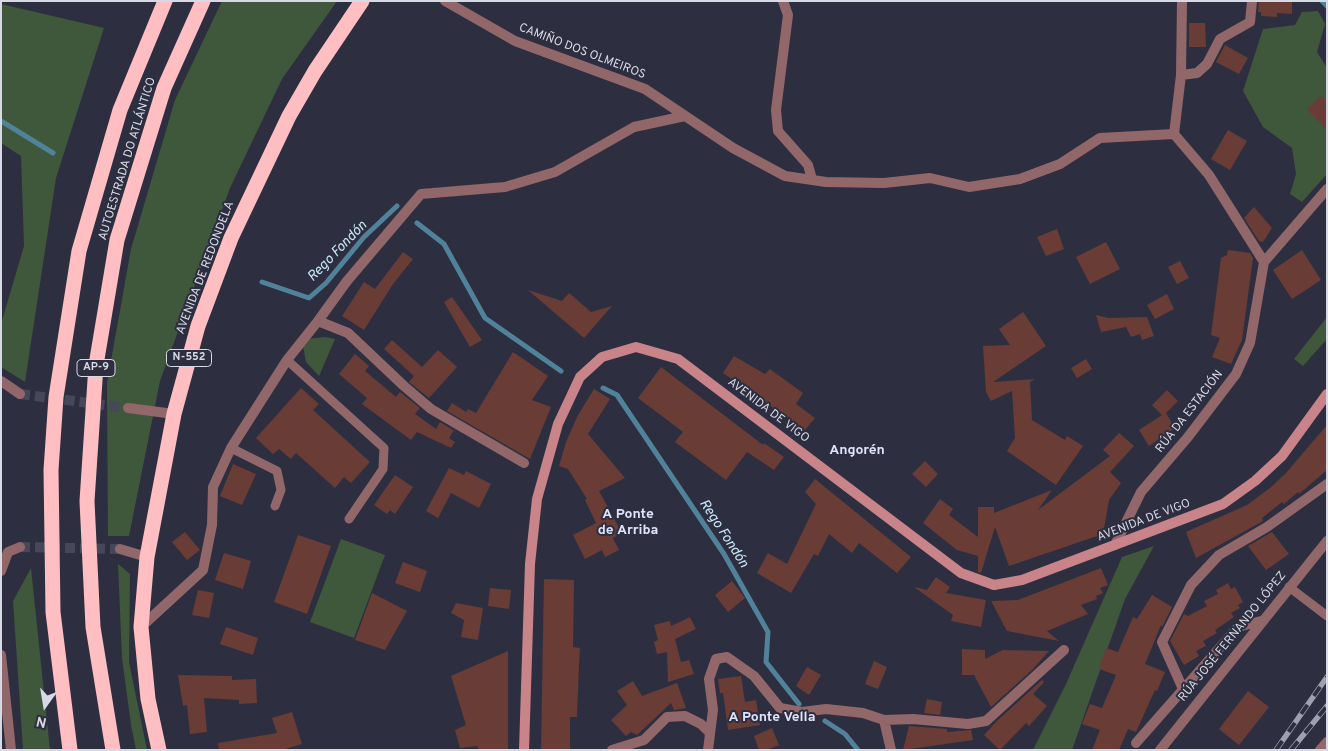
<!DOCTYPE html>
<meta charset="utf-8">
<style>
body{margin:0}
#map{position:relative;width:1328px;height:751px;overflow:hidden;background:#2d2f41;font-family:Overpass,sans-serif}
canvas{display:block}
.frame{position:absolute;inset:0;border:2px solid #d7d9e4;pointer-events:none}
.north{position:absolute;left:20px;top:681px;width:50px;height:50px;-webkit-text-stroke:4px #2d2f41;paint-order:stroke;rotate:193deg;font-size:14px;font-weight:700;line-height:20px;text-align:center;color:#d7d9e4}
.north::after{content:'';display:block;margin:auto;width:18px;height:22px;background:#d7d9e4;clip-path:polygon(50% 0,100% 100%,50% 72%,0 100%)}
</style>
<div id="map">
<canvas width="1328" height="751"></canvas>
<div class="frame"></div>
<div class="north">N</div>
</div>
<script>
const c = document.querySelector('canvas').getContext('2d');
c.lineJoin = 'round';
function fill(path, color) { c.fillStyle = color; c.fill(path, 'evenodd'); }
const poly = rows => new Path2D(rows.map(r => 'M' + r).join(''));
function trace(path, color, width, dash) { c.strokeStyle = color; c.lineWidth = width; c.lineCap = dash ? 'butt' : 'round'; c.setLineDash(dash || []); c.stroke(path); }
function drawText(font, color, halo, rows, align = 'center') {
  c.font = font + ' Overpass,sans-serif'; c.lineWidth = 4; c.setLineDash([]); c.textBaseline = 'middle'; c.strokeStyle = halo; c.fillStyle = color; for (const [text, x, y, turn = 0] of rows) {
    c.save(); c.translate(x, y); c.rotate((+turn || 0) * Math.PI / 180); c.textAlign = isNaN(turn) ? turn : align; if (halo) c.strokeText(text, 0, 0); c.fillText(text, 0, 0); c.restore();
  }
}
fill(poly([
 [222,1,337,1,282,79,230,188,160,381,129,536,108,536,107,383,131,249,175,100],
 [1,4,104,28,56,178,25,382,1,367,1,324,24,246,21,156,1,143],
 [1318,11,1325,24,1317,52,1327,68,1327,174,1302,202,1290,194,1296,174,1292,148,1263,127,1243,91,1263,29,1295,25,1302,12],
 [1327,317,1327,339,1303,366,1294,359],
 [325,337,335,339,319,376,306,362,303,346,308,339],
 [341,539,385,555,354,638,310,622],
 [1154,546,1125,599,1072,750,1033,750,1066,684,1122,557],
 [118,564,130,574,129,662,147,750,136,750,131,725,122,658],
 [31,568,50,750,23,750,13,601]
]), '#3f573b');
trace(poly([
 [1322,1,1327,6],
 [1,121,53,153],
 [417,223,444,244,485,318,561,371],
 [262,282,309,298,326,283,364,237,397,206],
 [603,388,617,395,724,554,768,632,766,662,799,704],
 [825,721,845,734,858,750]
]), '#508399', 5);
fill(poly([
 [1259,1,1292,1,1292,14,1277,13,1277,17,1261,16,1261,12,1258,12],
 [1189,23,1205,23,1206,47,1189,47],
 [1225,45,1248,58,1239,74,1216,62],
 [1321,96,1327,102,1327,130,1307,109],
 [1228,130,1247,141,1230,170,1211,159],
 [1254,207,1272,228,1263,242,1259,241,1244,218],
 [1057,229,1064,249,1046,256,1037,237],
 [1106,242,1120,269,1090,284,1076,257],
 [1228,250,1250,253,1253,258,1242,340,1231,364,1212,357,1220,338,1211,335,1221,258,1227,255],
 [1302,250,1321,280,1292,299,1273,270],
 [403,252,413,259,393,284,364,330,342,316,364,282,375,289],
 [1180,261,1189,278,1177,284,1168,267],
 [528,290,562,301,569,293,591,312,612,306,584,338],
 [1167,294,1174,309,1155,319,1147,305],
 [452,297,482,340,470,347,444,302],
 [1023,312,1046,346,993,382,1035,379,1030,382,1032,420,1065,440,1067,436,1083,446,1056,485,1007,451,1015,438,1012,391,991,401,986,392,983,346,1010,345,999,329],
 [1096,315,1108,318,1147,317,1154,336,1142,340,1140,334,1131,337,1126,327,1101,332],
 [392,340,422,367,438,350,457,367,429,398,409,382,414,376,384,349],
 [513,352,548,376,532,400,551,407,530,459,447,411,452,403,466,412,468,409,476,413],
 [355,354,369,366,365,371,396,397,400,392,420,408,415,414,436,429,440,422,458,433,454,430,449,438,455,442,451,448,417,432,411,440,362,404,367,398,339,374],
 [734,356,765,374,770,369,803,393,796,404,815,418,805,430,723,373],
 [1086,359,1092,369,1077,378,1071,368],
 [661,367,763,445,764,443,784,457,774,470,747,452,726,480,675,442,683,432,638,398],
 [301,388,319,404,313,410,370,462,351,483,344,477,335,488,296,453,291,459,279,449,273,454,256,438],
 [594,389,610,399,588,434,625,478,599,491,622,533,613,538,619,550,605,557,602,550,585,559,573,535,596,523,585,500,587,499,568,469,559,466,566,442,578,415],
 [1167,390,1178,401,1166,413,1175,428,1149,446,1139,430,1162,415,1152,405],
 [1327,425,1327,470,1299,494,1298,492,1284,504,1282,502,1262,518,1263,521,1196,558,1186,532,1247,505,1270,488,1286,473],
 [1119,433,1134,446,1110,472,1121,483,1109,500,1103,534,1009,566,995,527,981,573,978,572,978,556,957,550,923,523,940,499,953,509,949,515,978,537,978,507,994,507,994,513,1052,490,1038,510,1110,456,1103,450],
 [925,461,938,474,926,487,912,474],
 [233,464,256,474,242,505,220,496],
 [449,468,464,475,466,471,491,484,479,508,451,493,438,518,426,511],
 [395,475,413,487,395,514,390,510,387,514,374,505],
 [815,479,911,557,897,573,859,543,852,553,829,534,818,556,814,554,791,593,757,573,768,553,787,564,816,504,805,492],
 [185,532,200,550,187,560,172,542],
 [1272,532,1289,554,1266,570,1248,546],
 [298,535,331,546,307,614,274,602],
 [224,553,251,561,243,589,215,580],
 [403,562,427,571,420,592,395,583],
 [1101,568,1108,585,1100,588,1103,593,1096,596,1097,599,1081,605,1088,614,1047,631,1059,641,1007,631,991,601,1018,600],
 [936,577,950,587,946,593,986,600,981,627,951,621,953,615,914,587,927,590],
 [544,579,574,580,573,647,580,648,579,665,577,717,570,717,570,750,541,750],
 [732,581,745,598,728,612,715,595],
 [1228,583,1231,589,1235,587,1243,602,1238,605,1240,608,1231,613,1234,617,1215,630,1217,633,1203,641,1206,646,1196,651,1199,656,1184,665,1170,641,1184,614,1188,616,1207,606,1204,601,1218,594,1216,590],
 [490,588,511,590,509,609,488,606],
 [198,590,214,593,209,618,192,615],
 [372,593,407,611,385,650,355,640],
 [1152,595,1172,607,1162,627,1161,625,1145,664,1165,672,1157,691,1155,690,1136,732,1128,729,1119,750,1092,750,1100,730,1082,724,1090,704,1102,708,1116,675,1099,669,1106,648,1118,652,1133,617,1137,619],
 [456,603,483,608,478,640,461,637,464,620,451,613],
 [690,617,696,629,675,639,681,662,689,660,694,674,668,682,667,652,657,654,654,642,658,640,654,625,670,621,671,626],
 [226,627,258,638,253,655,220,644],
 [962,649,985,650,985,659,1003,650,1049,651,1033,669,991,707,974,675,962,675],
 [508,651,508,750,479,750,477,746,460,748,455,730,466,725,451,676],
 [874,661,887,667,878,689,865,684],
 [807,667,821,675,809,695,796,686],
 [178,675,232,676,232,680,256,679,257,703,239,704,239,700,204,698,207,732,190,734,187,705,183,706],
 [741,676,745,702,756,700,760,725,728,730,723,693,720,693,718,679],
 [1042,680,1044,682,1033,694,1047,706,1029,726,1026,723,1000,750,984,735,998,720],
 [633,681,642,696,677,683,686,708,674,710,671,703,637,735,631,732,626,736,611,720,627,705,617,691],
 [1248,691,1269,707,1239,745,1219,729],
 [927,699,942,702,940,715,924,713],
 [292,712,302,744,282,750,219,750,218,743,277,733,272,718],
 [909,726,947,729,947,732,971,730,973,740,903,750],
 [772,728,779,745,767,750,759,750,754,736]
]), '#693c36');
trace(poly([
 [20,394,128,408],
 [20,547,120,549]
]), '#464859', 10, [10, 5]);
trace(poly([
 [287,360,384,448,383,469,349,519],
 [231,448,277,471,281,490,275,506],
 [1289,587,1327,616]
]), '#926769', 9);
trace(poly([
 [445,1,515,41,645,89,733,148,785,176,826,182,884,183,930,178,969,187,1020,179,1060,164,1100,138,1174,134,1209,175,1264,262],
 [783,1,788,15,776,110,778,131,808,165,812,179],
 [1181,75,1197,73,1207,64,1220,39,1250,22,1252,1],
 [1174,134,1181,75,1182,1],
 [318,321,347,281,421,194,505,187,555,172,634,127,685,116],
 [1,381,20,394],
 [128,408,174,414],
 [1115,545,1141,492,1188,437,1236,374,1250,343,1264,262,1327,189],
 [120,549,147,557],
 [1,571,8,552,20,547],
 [141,627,203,570,212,525,213,487,231,448,287,360,318,321,348,333,404,386,431,409,524,463],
 [1,655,11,750],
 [1183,689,1162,642,1191,585,1219,555,1267,527,1327,484],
 [884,720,891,750],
 [1136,743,1238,627,1261,621],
 [612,750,644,740,667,717,685,716,701,724,709,732],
 [708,750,713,710,709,679,716,659,727,657,754,676,780,708,802,712,826,709,863,713,884,720,913,719,968,724,986,721,1064,650],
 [1160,750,1327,541],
 [1320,750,1327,742]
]), '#926769', 10);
trace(poly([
 [524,750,530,564,537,499,558,424,580,377,602,357,636,347,678,359,961,573,994,585,1022,580,1223,504,1255,481,1282,456,1327,394]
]), '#c88489', 10);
trace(poly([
 [70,750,53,612,51,470,56,397,79,251,120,110,165,1],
 [113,750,93,627,87,501,96,365,117,240,164,88,203,1],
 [159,750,148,699,141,627,147,557,174,414,198,326,231,238,289,116,315,71,362,1]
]), '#febec2', 15);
const rail = poly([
 [1276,750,1327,677],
 [1291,750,1327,706]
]);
trace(rail, '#9ea0ae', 5.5);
trace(rail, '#2d2f41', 4, [11]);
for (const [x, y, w] of [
 [189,358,45],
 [96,368,38]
]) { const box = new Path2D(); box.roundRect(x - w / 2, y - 8.5, w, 17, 4); c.fillStyle = '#2d2f41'; c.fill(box); trace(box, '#d7d9e4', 1); }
drawText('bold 11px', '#d7d9e4', null, [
 ["N-552",189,358],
 ["AP-9",96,368]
]);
drawText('12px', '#d7d9e4', '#2d2f41', [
 ["CAMIÑO DOS OLMEIROS",582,52,21],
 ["AUTOESTRADA DO ATLÁNTICO",128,159,-73],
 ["AVENIDA DE REDONDELA",206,268,-69],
 ["AVENIDA DE VIGO",768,411,37],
 ["RÚA DA ESTACIÓN",1190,412,-52],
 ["AVENIDA DE VIGO",1144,521,-21],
 ["RÚA JOSÉ FERNANDO LÓPEZ",1233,637,-51]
]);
drawText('italic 14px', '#c9e8f7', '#2d2f41', [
 ["Rego Fondón",338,252,-46],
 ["Rego Fondón",723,534,57]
]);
drawText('bold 14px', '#dfe3fb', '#2d2f41', [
 ["Angorén",857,451],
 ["A Ponte",628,515],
 ["de Arriba",628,531],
 ["A Ponte Vella",772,718]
]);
</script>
